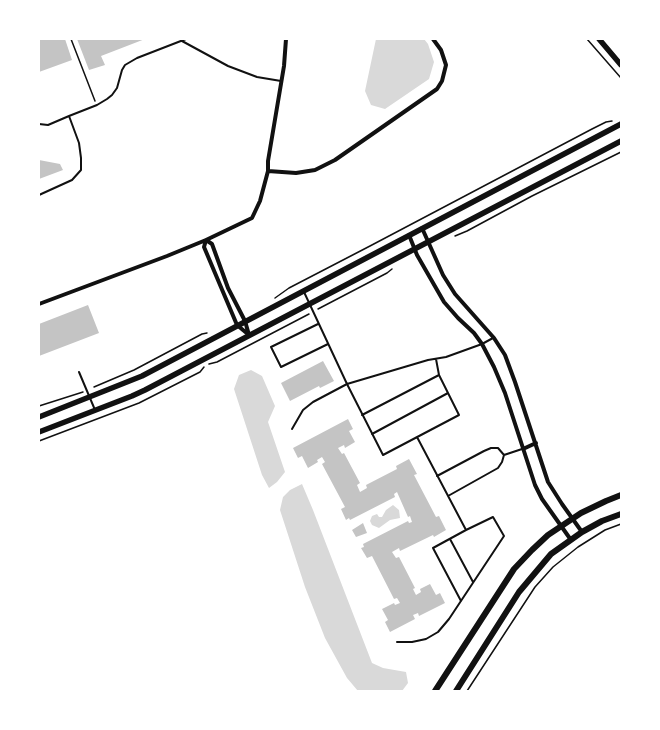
<!DOCTYPE html>
<style>
body{margin:0}
#map{position:relative;width:660px;height:730px;overflow:hidden;background:#fff;font-family:"Titillium Web",sans-serif}
canvas{display:block}
.frame{position:absolute;inset:0;border:40px solid #fff;pointer-events:none}
</style>
<div id="map">
<canvas width="660" height="730"></canvas>
<div class="frame"></div>
</div>
<script>
const c = document.querySelector('canvas').getContext('2d');
c.lineJoin = 'round';
function fill(path, color) { c.fillStyle = color; c.fill(path, 'evenodd'); }
const poly = rows => new Path2D(rows.map(r => 'M' + r).join(''));
function trace(path, color, width, dash) { c.strokeStyle = color; c.lineWidth = width; c.lineCap = dash ? 'butt' : 'round'; c.setLineDash(dash || []); c.stroke(path); }
fill(poly([
 [376,39,424,39,428,44,434,62,429,79,385,109,371,105,365,91],
 [251,370,262,376,275,406,268,422,285,472,277,482,269,488,262,475,234,389,239,375],
 [302,484,313,510,372,663,383,668,406,672,408,683,402,691,358,691,347,678,325,638,305,587,280,510,283,497,290,490],
 [393,505,399,510,400,518,390,520,379,528,372,525,370,521,372,516,377,514,379,517,382,517,386,510]
]), '#d9d9d9');
fill(poly([
 [39,39,65,39,72,60,39,72],
 [77,39,145,39,101,56,105,65,89,70],
 [39,160,60,164,63,170,39,179],
 [88,305,99,333,39,356,39,324],
 [323,361,334,381,320,388,319,386,290,401,281,383],
 [348,419,353,429,349,431,355,442,345,448,344,445,338,448,342,454,344,453,360,483,357,485,360,492,367,488,366,485,397,469,396,466,409,459,417,474,414,475,436,517,439,516,446,530,434,537,433,535,400,551,399,548,392,552,396,558,399,557,415,588,413,589,416,595,421,592,420,589,430,584,436,595,440,593,445,603,419,616,418,613,413,615,415,619,390,632,385,622,388,620,382,609,394,603,395,605,400,603,397,598,394,599,372,556,367,558,361,548,364,547,363,544,408,521,409,523,412,522,410,516,408,517,397,492,394,494,395,497,350,520,349,518,346,520,341,509,345,507,322,464,325,462,322,457,317,460,318,462,308,468,302,456,298,458,293,448],
 [363,523,367,533,356,537,352,530]
]), '#c4c4c4');
trace(poly([
 [71,39,95,101],
 [587,39,621,78],
 [455,236,467,231,532,196,621,152],
 [275,298,289,288,370,246,592,129,606,122,612,121],
 [318,309,387,273,392,269],
 [209,364,217,362,309,314],
 [94,387,134,370,202,334,207,333],
 [39,406,83,392],
 [39,441,139,403,200,372,204,367],
 [467,691,535,587,553,567,578,547,605,530,621,524]
]), '#111', 1.5);
trace(poly([
 [182,41,228,66,257,77,281,81],
 [39,124,48,125,69,116],
 [39,195,72,180,81,170,81,158,79,143,69,116,97,105,107,99,112,95,117,88,122,70,125,65,137,58,186,39],
 [304,292,347,384,428,360,446,357,482,344,493,338],
 [318,324,271,347,281,367,328,344],
 [436,359,439,375],
 [79,372,95,410],
 [292,429,303,410,313,402,347,384,383,455,459,415,439,375,362,415],
 [372,434,448,393],
 [504,455,522,449],
 [437,476,484,451,491,448,498,448,504,455],
 [448,496,498,468,502,462,504,455],
 [450,539,473,582],
 [461,601,433,548,466,530],
 [397,642,412,642,426,639,438,632,449,619,504,536,493,517,466,530,417,437]
]), '#111', 2);
trace(poly([
 [268,171,296,173,315,170,335,160,437,89,442,81,446,65,441,50,433,39],
 [422,228,443,275,455,294,494,338,505,355,515,382,548,482,562,504,582,532],
 [409,235,417,255,444,302,458,318,474,333,482,344,494,367,505,393,535,485,542,499,571,540],
 [206,240,212,244,228,288,245,321,249,335,237,325,204,247,206,240],
 [39,304,167,256,206,240,252,218,260,201,268,171,268,161,284,66,286,39],
 [523,449,536,443]
]), '#111', 4);
trace(poly([
 [599,39,621,65],
 [39,417,142,376,621,124],
 [39,432,132,396,145,390,621,141]
]), '#111', 5.5);
trace(poly([
 [435,691,514,569,532,550,548,535,581,513,606,501,621,495],
 [456,691,519,592,551,554,582,532,602,521,621,514]
]), '#111', 6);
</script>
